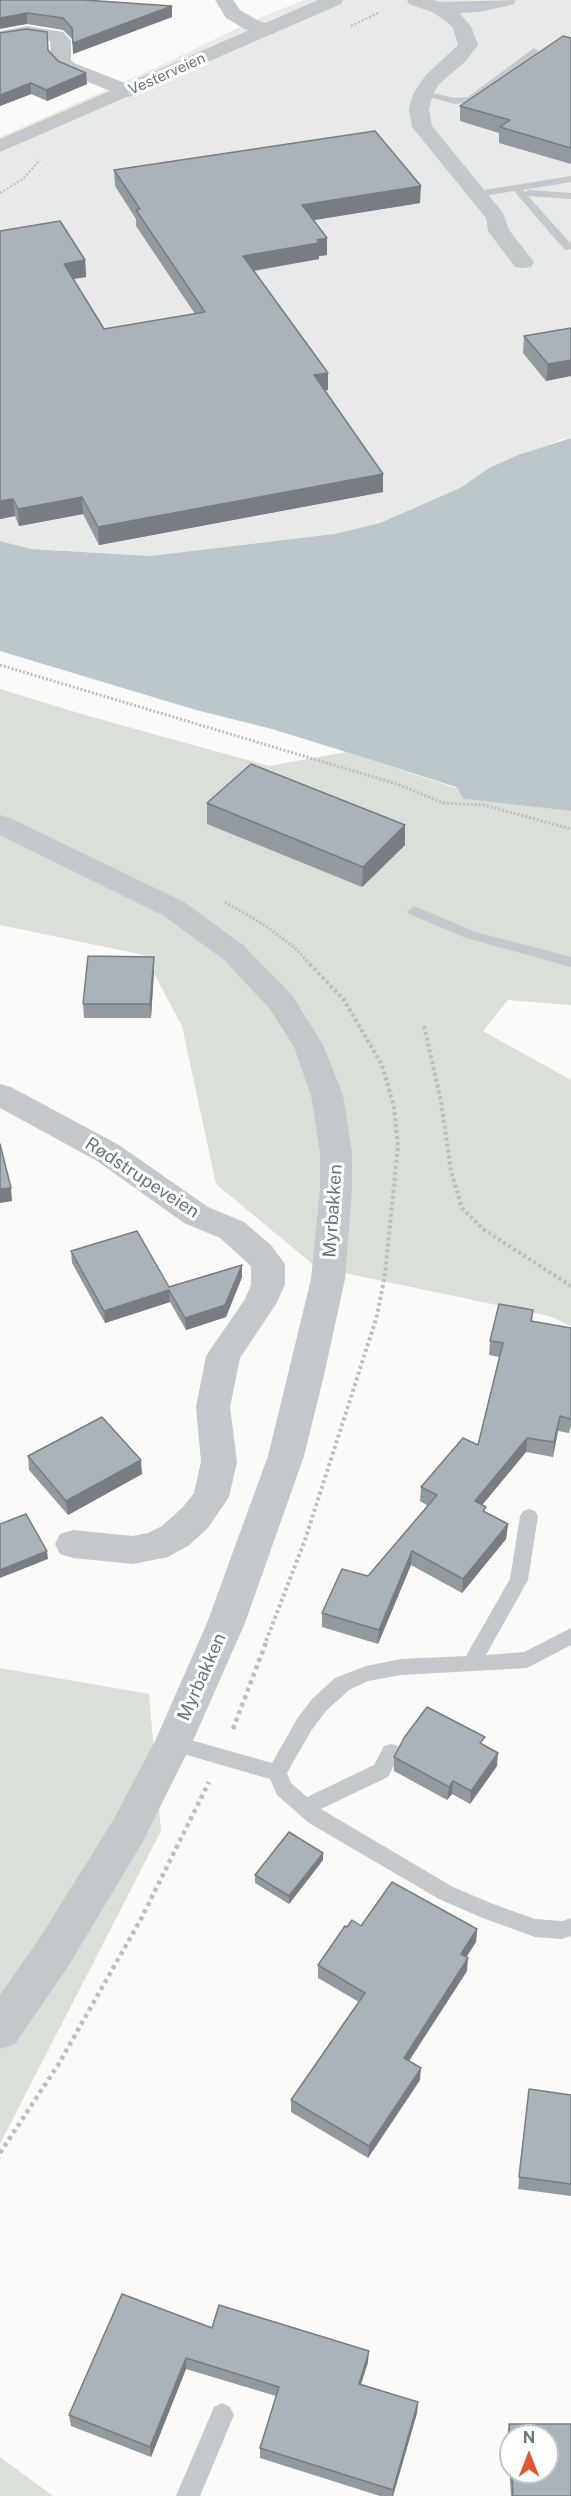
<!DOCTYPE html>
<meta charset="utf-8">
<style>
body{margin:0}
#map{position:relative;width:571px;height:2496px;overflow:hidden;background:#fafaf8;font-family:"Public Sans",sans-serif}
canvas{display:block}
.north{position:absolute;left:499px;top:2424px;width:60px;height:60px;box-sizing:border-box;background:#fff;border:2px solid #c1c8cd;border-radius:50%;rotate:0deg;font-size:16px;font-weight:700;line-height:24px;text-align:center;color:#657683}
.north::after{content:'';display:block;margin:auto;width:21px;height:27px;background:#e4572e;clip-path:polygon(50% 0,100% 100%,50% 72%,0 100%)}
</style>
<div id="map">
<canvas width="571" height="2496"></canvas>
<div class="north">N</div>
</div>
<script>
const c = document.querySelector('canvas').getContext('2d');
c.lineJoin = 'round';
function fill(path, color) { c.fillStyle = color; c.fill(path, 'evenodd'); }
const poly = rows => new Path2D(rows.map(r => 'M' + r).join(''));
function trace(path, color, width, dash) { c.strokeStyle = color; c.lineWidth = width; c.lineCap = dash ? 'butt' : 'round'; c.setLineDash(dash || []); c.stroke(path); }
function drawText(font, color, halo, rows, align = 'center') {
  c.font = font + ' "Public Sans",sans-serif'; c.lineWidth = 6; c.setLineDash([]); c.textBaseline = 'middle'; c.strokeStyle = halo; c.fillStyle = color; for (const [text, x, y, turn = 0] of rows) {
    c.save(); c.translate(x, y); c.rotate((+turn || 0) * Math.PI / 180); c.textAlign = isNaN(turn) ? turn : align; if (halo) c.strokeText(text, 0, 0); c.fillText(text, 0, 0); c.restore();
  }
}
fill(poly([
 [304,0,571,0,571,438,562,439,487,469,462,487,380,523,334,534,150,556,31,549,0,541,0,137,160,66,252,21]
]), '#e8e9e9');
fill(poly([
 [0,689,85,715,269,766,346,752,456,788,465,799,571,811,571,1005,508,1000,483,1031,571,1080,571,1326,549,1316,316,1267,216,1184,182,1026,144,955,0,925],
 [0,1668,149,1694,161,1831,0,2144],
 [0,2457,53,2496,0,2496]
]), '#dadfd7');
fill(poly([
 [571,438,571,811,464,799,456,787,346,752,272,729,196,710,0,651,0,541,31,549,150,556,334,534,380,523,462,487,487,469,518,455]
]), '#bbc7cb');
trace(poly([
 [351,26,378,13],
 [0,193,23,179,40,160]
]), '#bbbfc2', 2, [2, 2]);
trace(poly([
 [0,665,397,784,443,803,484,805,571,829],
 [225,902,266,926,294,947,309,963]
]), '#bbbfc2', 3, [2, 2]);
trace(poly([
 [424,1026,441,1101,451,1171,462,1208,483,1229,571,1286],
 [266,1641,305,1540,377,1316,385,1274,398,1146,394,1107,382,1065,344,1000,308,962]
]), '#bbbfc2', 4, [3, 3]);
trace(poly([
 [233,1729,267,1640],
 [0,2153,58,2065,141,1919,209,1782]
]), '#bbbfc2', 4.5, [4, 4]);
fill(poly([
 [534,48,539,51,537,53,475,102,455,104,418,94,423,91,455,98,468,97,534,48],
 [571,176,571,182,523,190,525,192,529,190,571,193,571,199,528,196,571,244,571,249,568,250,564,249,514,191,478,197,473,194,478,191,571,176],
 [414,906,476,932,571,957,571,967,466,938,409,914,407,911,414,906],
 [529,1509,535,1511,538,1516,528,1580,486,1655,524,1652,571,1628,571,1645,527,1668,401,1675,368,1681,349,1690,326,1711,311,1731,287,1773,291,1783,307,1797,374,1765,384,1746,391,1744,398,1746,401,1752,388,1777,321,1809,453,1887,493,1904,535,1919,562,1921,571,1918,571,1936,562,1939,535,1937,480,1917,439,1899,309,1823,277,1795,270,1779,166,1749,163,1743,166,1737,173,1735,272,1763,297,1719,312,1699,335,1678,366,1666,401,1659,466,1656,510,1579,520,1516,523,1511,529,1509],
 [222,2403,230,2407,234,2415,200,2496,176,2496,214,2407,222,2403]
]), '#c3c8cc');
fill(poly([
 [215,0,233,0,240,10,259,21,274,25,276,29,274,33,267,35,245,29,226,18,215,0],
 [407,0,434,0,441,2,516,0,514,4,507,6,479,12,459,13,471,26,478,45,466,61,439,84,433,94,429,109,432,126,503,213,509,230,534,262,531,267,523,268,515,267,488,231,486,218,412,127,409,109,413,94,425,76,458,45,453,28,446,21,432,12,409,4,407,0],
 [27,26,63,32,71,41,71,60,74,63,135,87,138,91,135,95,128,97,121,95,60,71,51,61,50,41,27,38,0,43,0,31,27,26],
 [0,1084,11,1087,119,1145,208,1207,244,1222,271,1245,285,1264,285,1285,276,1304,240,1358,230,1407,237,1462,229,1497,208,1528,188,1546,168,1557,133,1564,73,1558,60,1554,55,1544,60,1534,73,1530,133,1536,148,1533,162,1526,182,1508,194,1493,201,1462,196,1407,206,1356,245,1299,251,1285,251,1266,220,1238,184,1223,97,1161,0,1108,0,1084]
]), '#c3c8cc');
fill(poly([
 [318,0,343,0,341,4,0,152,0,139,318,0],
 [0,815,10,818,184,902,243,945,292,995,324,1047,343,1095,352,1152,352,1189,345,1279,324,1375,304,1456,245,1623,192,1743,142,1843,69,1965,15,2044,0,2049,0,1995,39,1939,114,1819,156,1739,207,1623,268,1456,311,1279,320,1189,320,1152,311,1095,294,1047,270,1009,223,959,164,916,0,835,0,815]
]), '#c3c8cc');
fill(poly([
 [0,0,172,6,172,17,73,54,72,39,63,30,27,24],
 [0,33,48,50,58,61,87,84,47,101,31,94,0,106],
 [571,38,571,164,499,143,499,133,460,121,460,106],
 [114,170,420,203,313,220,327,238,327,255,319,256,319,259,254,271,328,373,328,390,325,390,383,492,99,545,83,514,19,526,15,516,0,519,0,231,85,260,86,277,73,279,104,329,195,314,136,226,136,219,115,186],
 [571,328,546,381,523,353,524,336],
 [207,803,405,845,362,887,207,824],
 [154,957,154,971,151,1018,84,1018,83,1004],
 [71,1251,169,1287,242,1265,242,1277,226,1317,186,1330,170,1302,105,1323,72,1263],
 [533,1310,532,1322,571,1328,571,1426,569,1433,558,1431,553,1457,526,1452,482,1505,485,1512,508,1524,506,1539,462,1593,411,1565,378,1644,322,1627,322,1613,368,1576,428,1506,420,1501,421,1487,478,1445,499,1357,489,1355,490,1341],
 [28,1456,142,1474,68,1515,29,1470],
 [484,1745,497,1766,470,1804,452,1794,447,1800,394,1771,394,1757],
 [323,1860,289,1904,255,1883,255,1875],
 [361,1926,477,1929,476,1942,466,1957,467,1971,409,2061,420,2080,368,2158,291,2112,291,2100,359,2002,318,1978,318,1965,347,1927],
 [529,2089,571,2095,571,2196,518,2189],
 [212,2328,368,2362,361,2384,418,2402,417,2413,393,2496,380,2496,260,2458,260,2448,276,2396,186,2369,151,2457,71,2426,69,2415],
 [509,2424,571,2496,511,2496,507,2435],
 [511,2436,547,2472,511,2472]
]), '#929a9f');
fill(poly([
 [172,6,172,17,73,54,73,43],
 [27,13,27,24,0,29,0,18],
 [86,73,87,84,47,101,46,90],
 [31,83,31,94,0,106,0,95],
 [421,186,420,203,302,222,302,205],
 [327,238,327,255,319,256,319,259,243,272,243,256],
 [85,260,86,277,65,280,64,264],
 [571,360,571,376,546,381,548,364],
 [328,373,328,390,314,392,314,375],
 [383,474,383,492,99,545,98,527],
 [82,497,83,514,19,526,18,509],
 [13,499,15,516,0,519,0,501],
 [405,825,405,845,362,887,363,867],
 [154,957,154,971,151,1018,150,1004],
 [11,1188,12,1201,0,1203,0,1189],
 [242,1265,242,1277,226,1317,186,1330,185,1318],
 [169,1290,170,1302,105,1323,104,1311],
 [560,1416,558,1431,553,1457,554,1442],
 [527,1438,526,1452,473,1516,475,1501],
 [141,1460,142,1474,68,1515,66,1501],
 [508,1524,506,1539,462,1593,463,1579],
 [47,1551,48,1559,0,1578,0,1570],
 [412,1551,411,1565,378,1644,379,1630],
 [498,1753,497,1766,470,1804,471,1791],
 [453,1781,452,1794,447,1800,449,1787],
 [323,1853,323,1860,289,1904,289,1896],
 [477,1929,476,1942,460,1967,461,1954],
 [468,1958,467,1971,403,2070,404,2058],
 [421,2068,420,2080,368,2158,369,2146],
 [369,2351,368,2362,358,2394,359,2384],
 [186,2358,186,2369,151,2457,150,2447],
 [418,2402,417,2413,393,2496,392,2496,393,2490]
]), '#777d82');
const building = poly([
 [0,0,84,0,172,6,73,43,72,28,63,18,27,13,0,18,0,0],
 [26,29,47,32,48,50,58,61,86,73,46,90,31,83,0,95,0,33,26,29],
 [563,36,571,38,571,148,500,127,510,120,460,106,563,36],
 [375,131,421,186,302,205,327,238,317,240,319,243,243,256,328,373,314,375,383,474,98,527,82,497,18,509,13,499,0,501,0,231,60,221,85,260,64,264,104,329,205,312,136,210,140,209,114,170,375,131],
 [571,328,571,360,548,364,524,336,571,328],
 [251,764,405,825,363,867,207,803,251,764],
 [88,956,154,957,150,1004,83,1004,88,956],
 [0,1144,11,1188,0,1189,0,1144],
 [137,1231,169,1287,242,1265,225,1305,185,1318,169,1290,104,1311,71,1251,137,1231],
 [499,1304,533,1310,531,1321,571,1328,571,1419,560,1416,554,1442,527,1438,475,1501,486,1507,483,1511,508,1524,463,1579,412,1551,379,1630,322,1613,342,1569,368,1576,437,1495,421,1487,463,1438,478,1445,503,1343,490,1341,499,1304],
 [102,1417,141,1460,66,1501,28,1456,102,1417],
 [26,1514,47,1551,0,1570,0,1524,26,1514],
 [427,1707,485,1737,480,1743,498,1753,471,1791,453,1781,449,1787,394,1757,404,1738,427,1707],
 [289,1832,323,1853,289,1896,255,1875,289,1832],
 [392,1882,477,1929,461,1954,468,1958,404,2058,421,2068,369,2146,291,2100,365,1993,318,1965,345,1926,347,1927,352,1920,361,1926,392,1882],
 [529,2089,571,2095,571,2184,519,2177,529,2089],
 [122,2294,212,2328,219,2305,369,2351,359,2384,418,2402,393,2490,260,2448,279,2387,186,2358,150,2447,69,2415,122,2294],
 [509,2424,571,2424,571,2496,513,2496,512,2472,547,2472,547,2436,511,2436,511,2462,509,2424]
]);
fill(building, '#aab3b9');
trace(building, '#777d82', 1.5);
drawText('15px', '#657683', '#fff', [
 ["Vesterveien",167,74,-24]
]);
drawText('18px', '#657683', '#fff', [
 ["Rødstrupeveien",142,1178,33],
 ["Myrbakken",333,1211,-86],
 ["Myrbakken",202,1677,-66]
]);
</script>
